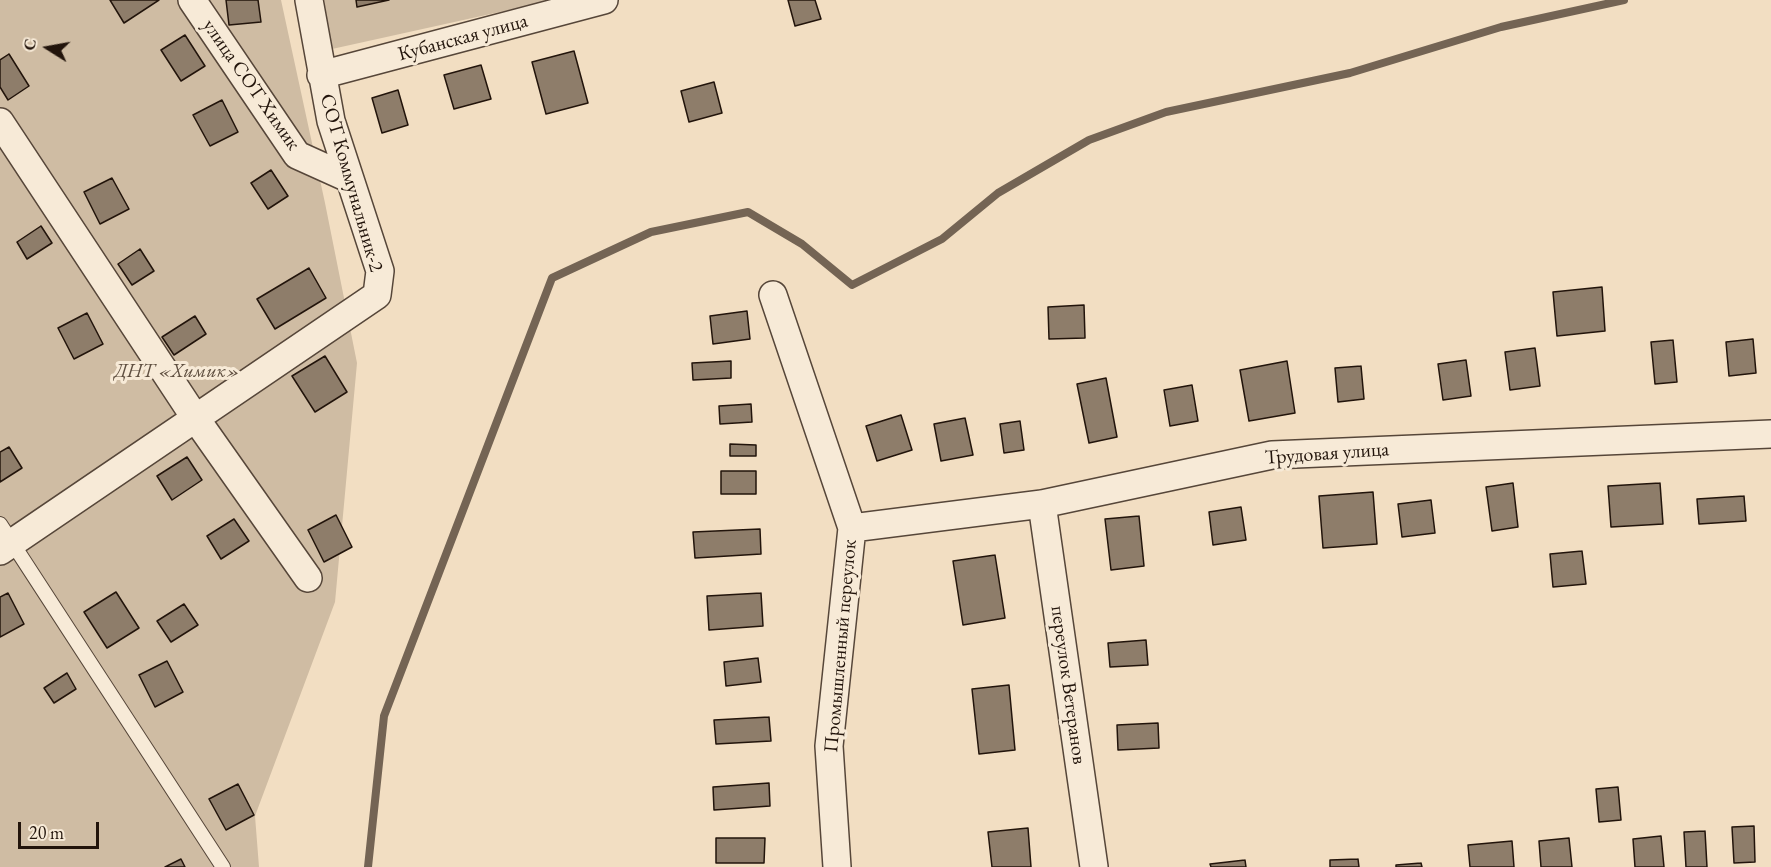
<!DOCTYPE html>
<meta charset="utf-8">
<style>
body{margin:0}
#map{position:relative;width:1771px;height:867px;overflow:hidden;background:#f2dec2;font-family:"EB Garamond",serif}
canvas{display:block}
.north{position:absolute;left:18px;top:18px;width:60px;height:60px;-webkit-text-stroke:4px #f7ead7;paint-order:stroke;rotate:281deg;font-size:16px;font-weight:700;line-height:24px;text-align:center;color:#22140b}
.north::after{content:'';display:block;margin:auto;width:21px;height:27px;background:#22140b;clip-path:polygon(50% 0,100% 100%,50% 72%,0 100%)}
.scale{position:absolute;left:18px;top:822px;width:81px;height:27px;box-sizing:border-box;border:3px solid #22140b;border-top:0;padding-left:8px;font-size:18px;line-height:21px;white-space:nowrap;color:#22140b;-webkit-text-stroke:4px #f7ead7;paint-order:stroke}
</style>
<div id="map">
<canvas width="1771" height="867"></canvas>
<div class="north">С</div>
<div class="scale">20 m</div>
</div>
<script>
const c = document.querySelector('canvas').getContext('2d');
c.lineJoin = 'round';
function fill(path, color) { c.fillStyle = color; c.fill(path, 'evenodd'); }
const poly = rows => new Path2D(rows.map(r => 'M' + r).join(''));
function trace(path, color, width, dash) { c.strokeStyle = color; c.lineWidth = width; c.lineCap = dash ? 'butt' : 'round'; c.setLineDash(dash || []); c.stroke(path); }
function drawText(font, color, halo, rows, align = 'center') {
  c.font = font + ' "EB Garamond",serif'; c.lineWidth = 6; c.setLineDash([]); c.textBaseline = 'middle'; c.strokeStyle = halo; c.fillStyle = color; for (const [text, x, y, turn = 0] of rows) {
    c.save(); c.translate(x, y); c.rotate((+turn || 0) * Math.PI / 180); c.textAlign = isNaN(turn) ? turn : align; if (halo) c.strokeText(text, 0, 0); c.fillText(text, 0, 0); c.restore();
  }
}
fill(poly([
 [0,0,281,0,325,203,357,363,335,602,255,816,259,867,0,867],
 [324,0,554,0,332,49]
]), '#cfbca3');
trace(poly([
 [368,867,384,716,552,278,651,232,748,212,802,244,852,285,942,239,998,193,1089,140,1166,112,1350,73,1501,27,1624,0]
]), '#746454', 8);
const building = poly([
 [110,0,159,0,124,23,110,0],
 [226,0,258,0,261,22,229,25,226,0],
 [356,0,389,0,357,7,356,0],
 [788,0,815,0,821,19,795,26,788,0],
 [185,35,205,66,181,81,161,50,185,35],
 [574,51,588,103,546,114,532,62,574,51],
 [9,54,29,86,8,100,0,87,0,60,9,54],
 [481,65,491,99,454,109,444,75,481,65],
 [714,82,722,113,689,122,681,91,714,82],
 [398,90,408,125,382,133,372,98,398,90],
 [222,100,238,132,210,146,193,115,222,100],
 [271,170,288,196,268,209,251,183,271,170],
 [112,178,129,209,100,224,84,192,112,178],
 [41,226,52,243,27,259,17,242,41,226],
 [140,249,154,271,132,285,118,264,140,249],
 [309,268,326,298,275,329,257,299,309,268],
 [1602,287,1605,331,1557,336,1553,292,1602,287],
 [1084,305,1085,338,1049,339,1048,307,1084,305],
 [747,311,750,339,713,344,710,316,747,311],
 [87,313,103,344,74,359,58,328,87,313],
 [195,316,206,334,174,355,162,337,195,316],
 [1753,339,1756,373,1729,376,1726,342,1753,339],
 [1673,340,1677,382,1655,384,1651,342,1673,340],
 [1535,348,1540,386,1510,390,1505,352,1535,348],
 [325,356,347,392,315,412,292,376,325,356],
 [1466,360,1471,396,1443,400,1438,364,1466,360],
 [731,361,731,378,693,380,692,363,731,361],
 [1287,361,1295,413,1249,421,1240,370,1287,361],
 [1361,366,1364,399,1338,402,1335,368,1361,366],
 [1106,378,1117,437,1089,443,1077,384,1106,378],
 [1192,385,1198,421,1170,426,1164,390,1192,385],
 [751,404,752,422,720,424,719,406,751,404],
 [901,415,912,450,877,461,866,426,901,415],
 [965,418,973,455,941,461,934,424,965,418],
 [1020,421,1024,450,1004,453,1000,424,1020,421],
 [730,444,756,445,756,456,730,456,730,444],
 [9,447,22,468,0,482,0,452,9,447],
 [187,457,202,480,172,500,157,476,187,457],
 [721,471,756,471,756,494,721,494,721,471],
 [1513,483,1518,527,1492,531,1486,487,1513,483],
 [1660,483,1663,524,1611,527,1608,486,1660,483],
 [1373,492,1377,544,1323,548,1319,496,1373,492],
 [1744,496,1746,521,1699,524,1697,499,1744,496],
 [1431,500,1435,533,1402,537,1398,504,1431,500],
 [1241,507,1246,540,1213,545,1209,512,1241,507],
 [336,515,352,547,324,562,308,530,336,515],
 [1139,516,1144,566,1111,570,1105,519,1139,516],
 [234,519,249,541,221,559,207,536,234,519],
 [760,529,761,554,695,558,693,532,760,529],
 [1582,551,1586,584,1553,587,1550,554,1582,551],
 [995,555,1005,618,963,625,953,561,995,555],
 [116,592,139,628,107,648,84,612,116,592],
 [8,593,24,624,0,637,0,597,8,593],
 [761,593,763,626,709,630,707,596,761,593],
 [184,604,198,625,171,642,157,621,184,604],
 [1146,640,1148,665,1110,667,1108,643,1146,640],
 [758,658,761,682,726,686,724,662,758,658],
 [167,661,183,692,155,707,139,675,167,661],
 [67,673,76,689,54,703,44,688,67,673],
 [1009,685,1015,750,979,754,972,689,1009,685],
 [769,717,771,741,716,744,714,720,769,717],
 [1158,723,1159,748,1118,750,1117,725,1158,723],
 [769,783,770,806,714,810,713,787,769,783],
 [238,784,254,815,226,830,209,799,238,784],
 [1618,787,1621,820,1599,822,1596,789,1618,787],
 [1754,826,1755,862,1734,863,1732,827,1754,826],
 [1028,828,1031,867,992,867,988,832,1028,828],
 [1705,831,1707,867,1686,867,1684,832,1705,831],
 [1661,836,1664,867,1635,867,1633,839,1661,836],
 [716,838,765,838,764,863,716,863,716,838],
 [1569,838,1572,867,1541,867,1539,841,1569,838],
 [1512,841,1514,867,1470,867,1468,845,1512,841],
 [181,859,185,867,165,867,181,859],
 [1358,859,1359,867,1330,867,1330,860,1358,859],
 [1245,860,1246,867,1211,867,1210,864,1245,860],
 [1421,863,1422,867,1396,867,1396,865,1421,863]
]);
fill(building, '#8e7d6a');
trace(building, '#22140b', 1.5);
const service = poly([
 [0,524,223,867]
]);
const minor = poly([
 [192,0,297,155,348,178],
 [321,75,604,0],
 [0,122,196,419,308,578],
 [773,295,852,528,829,746,837,867],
 [1042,504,1094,867],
 [852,528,1042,504,1272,455,1771,434],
 [0,551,377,295,380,271,331,121,309,0]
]);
trace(service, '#564639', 16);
trace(minor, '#564639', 30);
trace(service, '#f7ead7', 14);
trace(minor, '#f7ead7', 27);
drawText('20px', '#22140b', '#f7ead7', [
 ["Кубанская улица",463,38,-15],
 ["улица СОТ Химик",251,85,55],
 ["СОТ Коммунальник-2",351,183,74],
 ["Трудовая улица",1327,454,-4],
 ["Промышленный переулок",841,646,-85],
 ["переулок Ветеранов",1068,685,82]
]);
drawText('italic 20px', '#5f4f40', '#f7ead7', [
 ["ДНТ «Химик»",177,372]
]);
</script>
